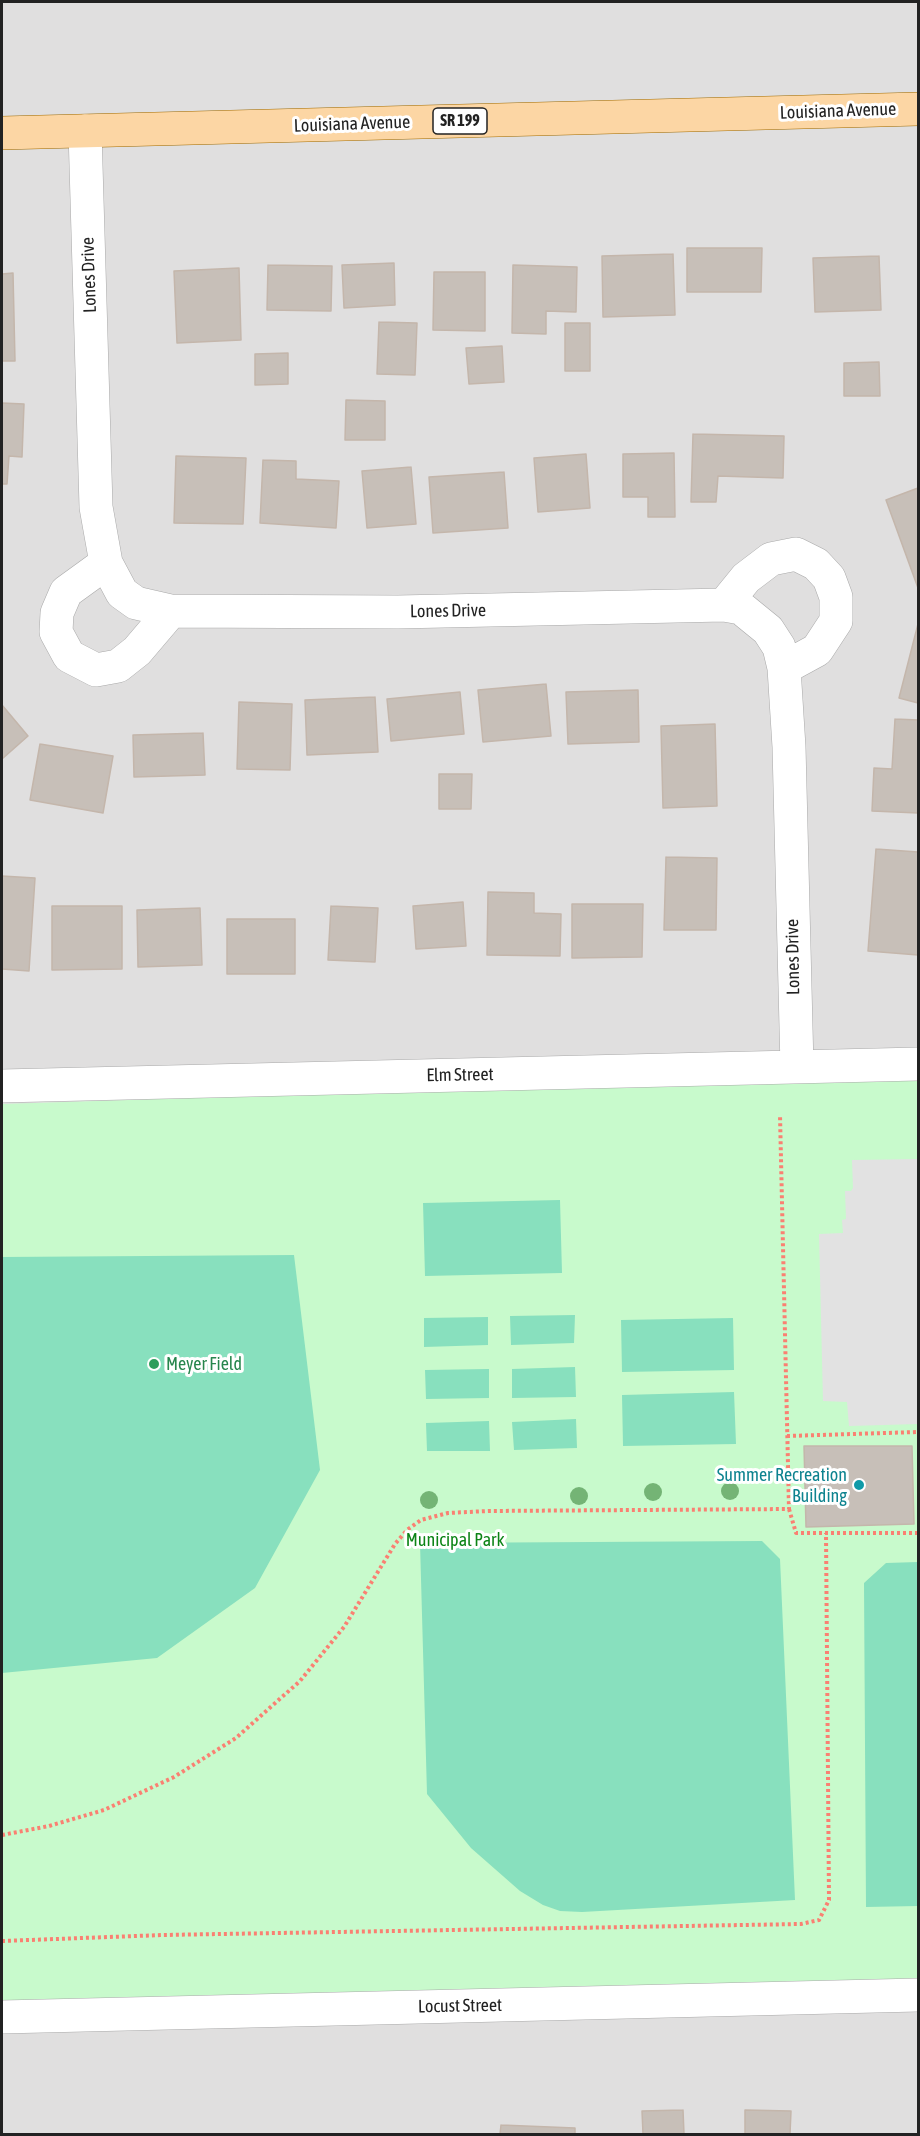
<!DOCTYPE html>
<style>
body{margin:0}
#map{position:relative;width:920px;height:2136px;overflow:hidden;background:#f2efe9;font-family:"Asap Condensed",sans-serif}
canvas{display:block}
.frame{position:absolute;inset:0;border:3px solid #222;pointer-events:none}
</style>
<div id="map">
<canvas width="920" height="2136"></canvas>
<div class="frame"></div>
</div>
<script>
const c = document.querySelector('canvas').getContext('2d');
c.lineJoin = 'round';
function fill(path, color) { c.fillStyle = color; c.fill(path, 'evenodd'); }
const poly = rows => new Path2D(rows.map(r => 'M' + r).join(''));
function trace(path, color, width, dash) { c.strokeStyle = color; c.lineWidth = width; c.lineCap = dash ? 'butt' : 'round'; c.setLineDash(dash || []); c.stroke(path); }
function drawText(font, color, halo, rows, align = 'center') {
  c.font = font + ' "Asap Condensed",sans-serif'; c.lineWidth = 6; c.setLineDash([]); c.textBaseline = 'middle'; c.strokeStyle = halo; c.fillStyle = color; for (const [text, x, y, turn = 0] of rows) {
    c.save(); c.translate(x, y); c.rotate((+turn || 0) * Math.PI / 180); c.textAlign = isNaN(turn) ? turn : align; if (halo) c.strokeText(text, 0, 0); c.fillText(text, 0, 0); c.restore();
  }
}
fill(poly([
 [2,2,918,2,918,2134,2,2134]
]), '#e0dfdf');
fill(poly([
 [918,1075,918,1979,2,2002,2,1104]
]), '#c8facc');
fill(poly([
 [560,1200,562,1273,425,1276,423,1203],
 [294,1255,320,1470,255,1588,157,1658,2,1673,2,1257],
 [575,1315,574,1343,511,1345,510,1316],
 [488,1317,488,1345,424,1347,424,1318],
 [733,1318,734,1370,622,1372,621,1320],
 [575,1367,576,1397,512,1398,512,1369],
 [489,1369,489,1398,426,1399,425,1370],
 [734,1392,736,1444,623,1446,622,1395],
 [576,1419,577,1448,514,1450,512,1422],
 [489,1421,490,1451,427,1451,426,1423],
 [762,1541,780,1559,795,1900,582,1912,560,1911,543,1905,520,1891,471,1848,427,1794,420,1543],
 [918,1562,918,1906,866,1907,864,1583,886,1563]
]), '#88e0be');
fill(poly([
 [918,1159,918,1424,849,1426,847,1402,823,1401,819,1234,843,1233,842,1220,846,1219,845,1191,851,1191,853,1188,852,1160]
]), '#e2e2e2');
const building = poly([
 [687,248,762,248,761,292,687,292,687,248],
 [673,254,675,315,603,317,602,256,673,254],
 [879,256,881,310,815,312,813,258,879,256],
 [394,263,395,305,344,308,342,265,394,263],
 [268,265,332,266,331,311,267,310,268,265],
 [513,265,577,267,576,312,546,311,546,334,512,333,513,265],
 [239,268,241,340,177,343,174,271,239,268],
 [434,272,485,272,485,331,433,330,434,272],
 [13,273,15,361,2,361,2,274,13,273],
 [379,322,417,323,415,375,377,374,379,322],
 [565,323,590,323,590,371,565,371,565,323],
 [502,346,504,382,469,384,466,348,502,346],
 [288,353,288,384,255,385,255,354,288,353],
 [879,362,880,396,844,396,844,363,879,362],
 [346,400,385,401,385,440,345,440,346,400],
 [2,403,24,404,22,457,9,456,7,484,2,484,2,403],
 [693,434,784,436,783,478,718,476,716,502,691,502,693,434],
 [674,453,675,517,648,517,648,497,623,497,623,454,674,453],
 [586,454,590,508,538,512,534,458,586,454],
 [176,456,246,458,243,524,174,523,176,456],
 [263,460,296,461,296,479,339,481,336,528,260,523,263,460],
 [411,467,416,524,367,528,362,471,411,467],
 [504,472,508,528,433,533,429,477,504,472],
 [918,488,918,588,886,500,918,488],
 [918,624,918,703,899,698,918,624],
 [546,684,551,736,483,742,478,690,546,684],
 [638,690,639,742,568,744,566,692,638,690],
 [460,692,464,734,391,741,387,699,460,692],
 [375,697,378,752,307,755,305,700,375,697],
 [239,702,292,704,290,770,237,769,239,702],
 [2,705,28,736,2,759,2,705],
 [895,719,918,720,918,813,872,811,874,768,892,769,895,719],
 [715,724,717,806,663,808,661,726,715,724],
 [203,733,205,775,134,777,133,735,203,733],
 [40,744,113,756,103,813,30,800,40,744],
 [439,774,472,774,471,809,439,809,439,774],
 [876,849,918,852,918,955,868,951,876,849],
 [666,857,717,858,716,930,664,930,666,857],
 [2,876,35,878,29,971,2,969,2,876],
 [488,892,534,893,534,913,561,914,560,956,487,955,488,892],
 [463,902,466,946,416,949,413,906,463,902],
 [572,904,643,904,642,957,572,958,572,904],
 [52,906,122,906,122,969,52,970,52,906],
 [331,906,378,908,375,962,328,960,331,906],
 [200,908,202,965,138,967,137,910,200,908],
 [227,919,295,919,295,974,227,974,227,919],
 [804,1446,912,1446,914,1524,806,1527,804,1446],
 [683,2110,684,2134,643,2134,642,2111,683,2110],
 [745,2110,791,2111,790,2134,745,2134,745,2110],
 [501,2125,575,2128,575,2134,500,2134,501,2125]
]);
fill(building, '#c7bfb8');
trace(building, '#c4b6ab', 1.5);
const street = poly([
 [85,131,96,507,106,563,66,592,57,613,56,632,69,656,96,670,118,666,137,651,171,611,398,612,724,605,741,608,768,630,779,647,784,668,789,747,797,1067],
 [106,563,122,593,136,603,171,611],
 [724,605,746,578,771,559,796,554,816,564,829,578,836,597,836,621,817,650,784,668],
 [2,1086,918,1064],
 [2,2017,918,1995]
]);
const primary = poly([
 [2,133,918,109]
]);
trace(street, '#a9a9a9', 34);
trace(primary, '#a06b00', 34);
trace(poly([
 [787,1436,918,1432],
 [789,1509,796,1533,918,1533],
 [2,1835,49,1826,104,1810,174,1777,236,1738,300,1681,344,1627,395,1544,407,1530,421,1520,448,1513,488,1511,789,1509,780,1115],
 [2,1941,163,1935,801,1924,819,1920,829,1900,826,1533]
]), '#fa8072', 4, [3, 3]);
trace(street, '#fff', 33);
trace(primary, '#fcd6a4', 33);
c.fillStyle = '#74b475';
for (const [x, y] of [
 [730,1491],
 [653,1492],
 [579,1496],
 [429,1500]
]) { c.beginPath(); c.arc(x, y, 9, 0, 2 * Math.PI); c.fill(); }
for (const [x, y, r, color] of [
 [154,1364,6,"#2e9e5b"],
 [859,1485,6,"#0f9aa8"]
]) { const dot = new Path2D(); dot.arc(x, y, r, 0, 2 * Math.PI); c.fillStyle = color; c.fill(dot); trace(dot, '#fff', 2); }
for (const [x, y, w] of [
 [460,121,54]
]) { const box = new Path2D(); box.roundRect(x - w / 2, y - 13, w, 26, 4.5); c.fillStyle = '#fff'; c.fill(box); trace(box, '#222', 1.5); }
drawText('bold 16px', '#222', null, [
 ["SR 199",460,121]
]);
drawText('18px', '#222', '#fff', [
 ["Louisiana Avenue",838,111,-2],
 ["Louisiana Avenue",352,124,-2],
 ["Lones Drive",89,275,-92],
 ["Lones Drive",448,611,-1],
 ["Lones Drive",793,957,-91],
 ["Elm Street",460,1075,-1],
 ["Locust Street",460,2006,-1]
]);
drawText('18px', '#27864d', '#fff', [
 ["Meyer Field",166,1364]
], 'left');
drawText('18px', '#0d838f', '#fff', [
 ["Summer Recreation",847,1475],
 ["Building",847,1496]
], 'right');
drawText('18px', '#0c8416', '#fff', [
 ["Municipal Park",455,1540]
]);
</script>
